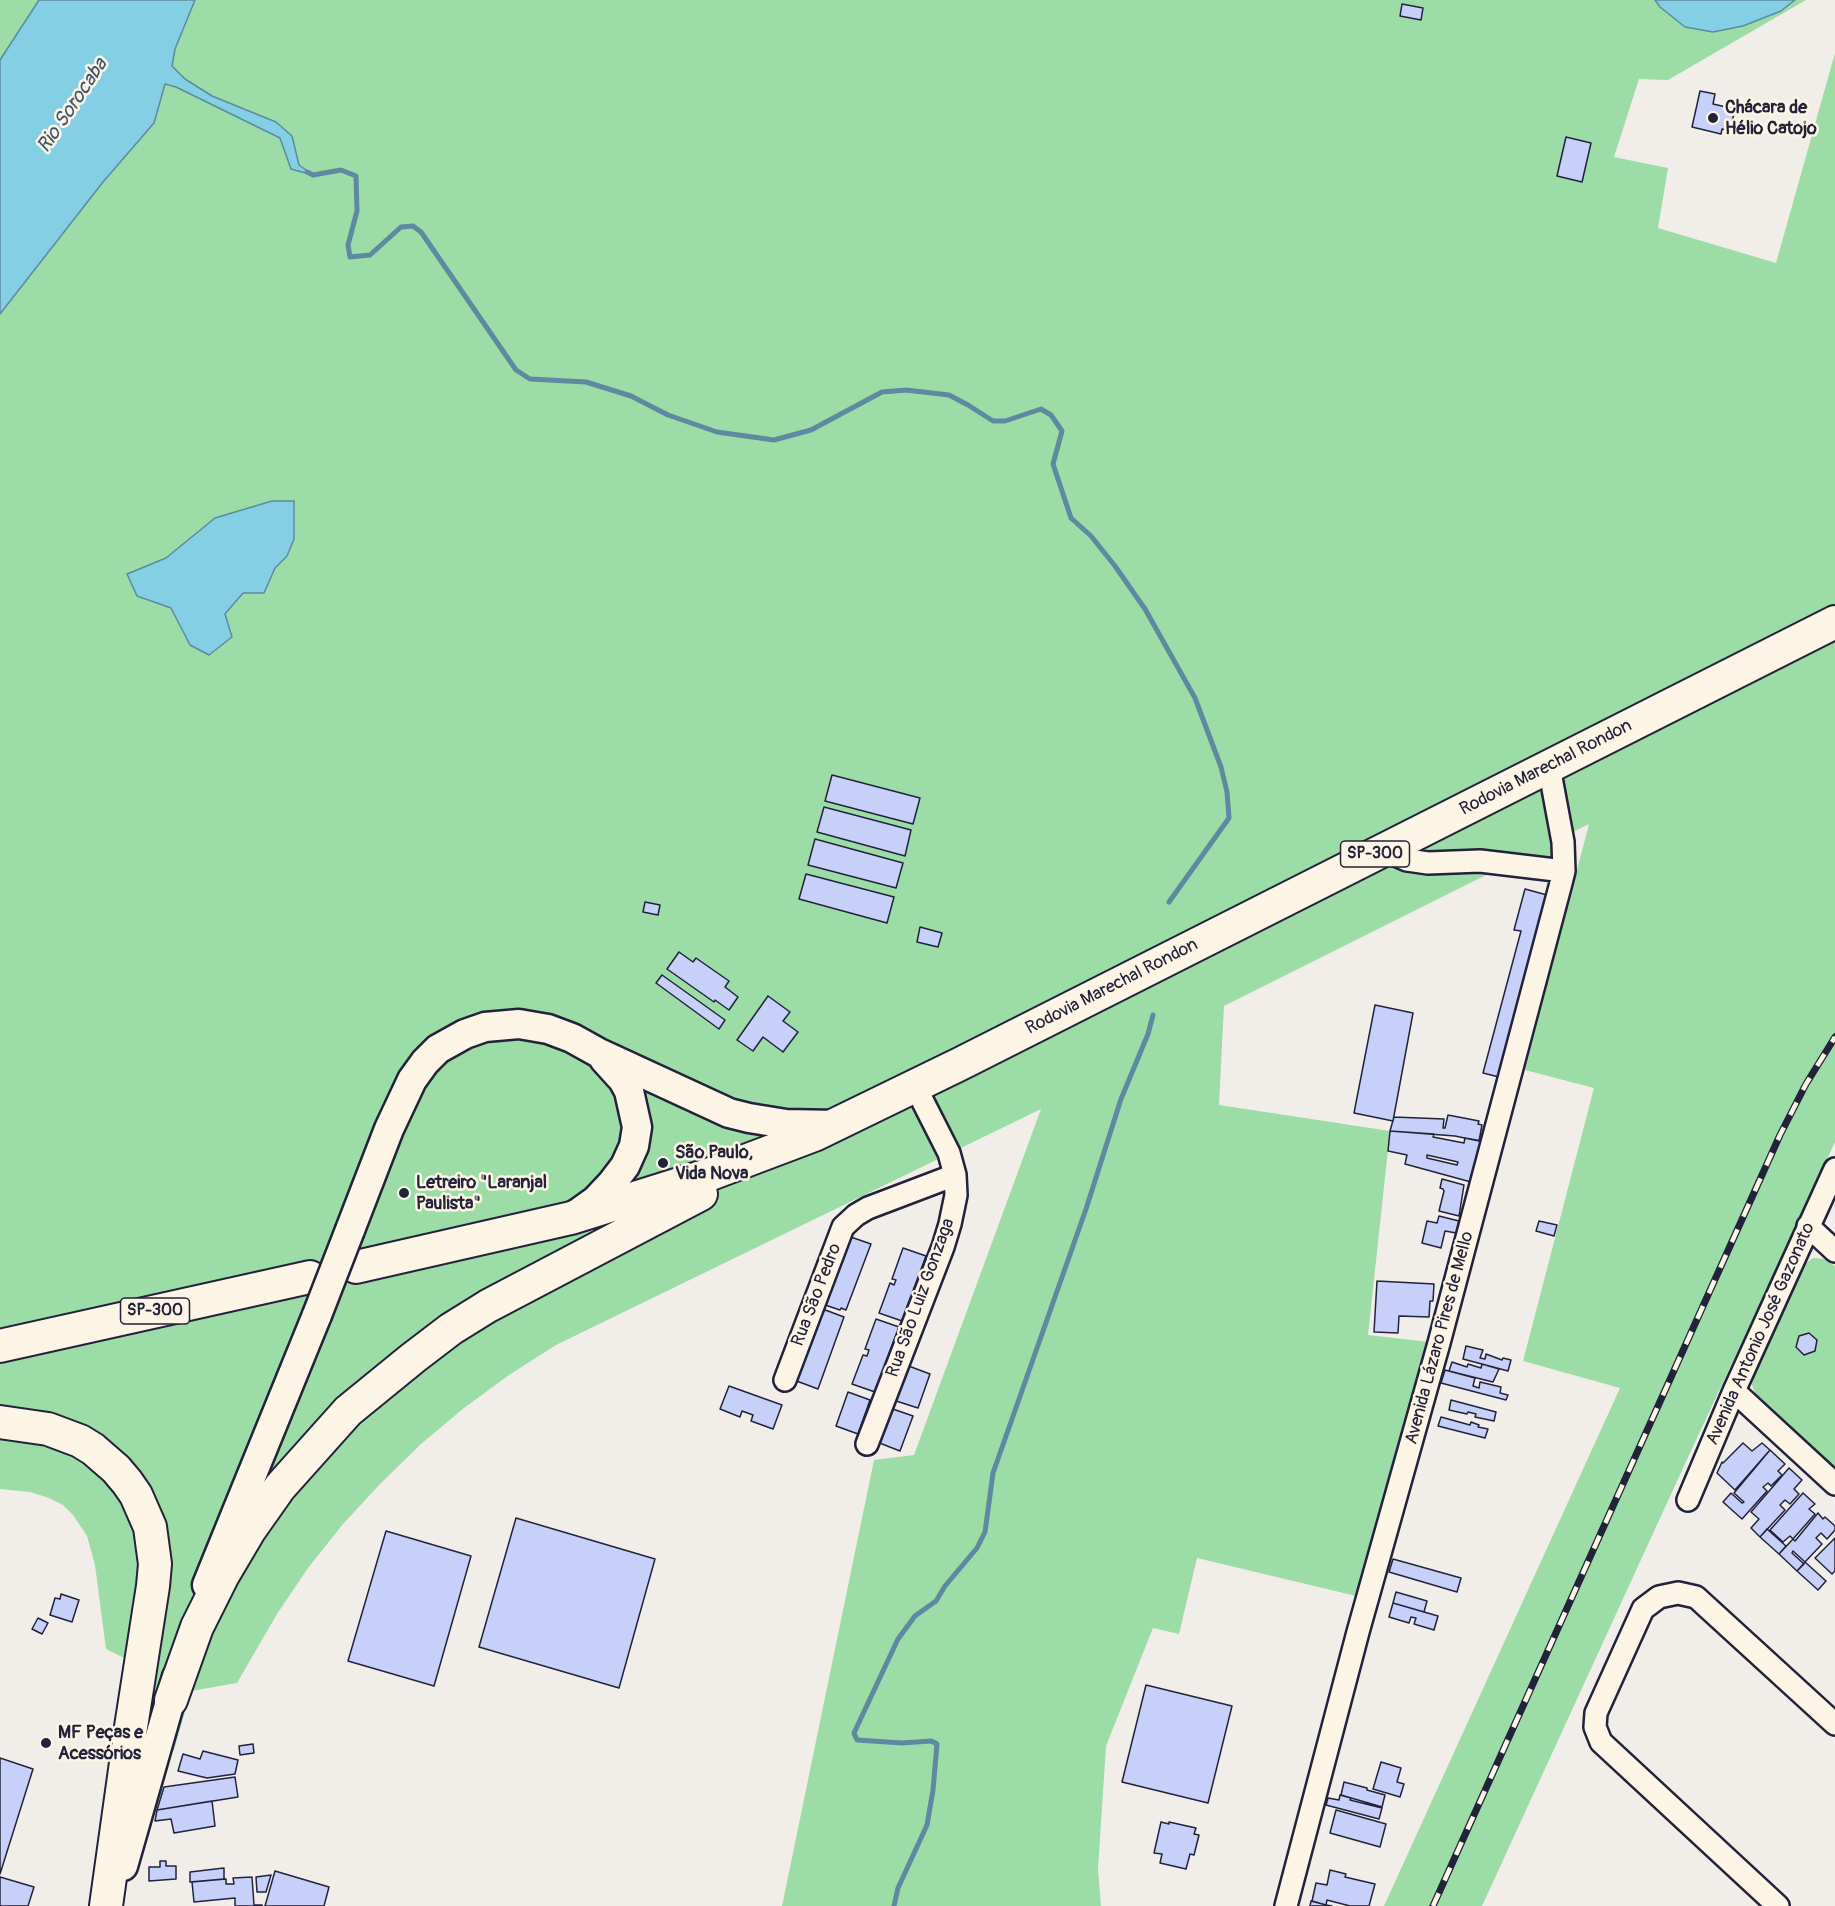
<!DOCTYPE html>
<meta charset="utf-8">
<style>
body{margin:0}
canvas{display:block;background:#f1eee9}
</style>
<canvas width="1835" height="1906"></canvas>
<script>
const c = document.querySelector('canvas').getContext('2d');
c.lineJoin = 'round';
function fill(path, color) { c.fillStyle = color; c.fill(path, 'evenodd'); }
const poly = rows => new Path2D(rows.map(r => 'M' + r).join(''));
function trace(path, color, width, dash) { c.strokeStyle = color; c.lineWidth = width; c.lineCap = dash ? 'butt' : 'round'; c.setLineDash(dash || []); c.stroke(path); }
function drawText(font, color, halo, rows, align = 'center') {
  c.font = font + ' Pangolin,sans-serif'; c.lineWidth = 5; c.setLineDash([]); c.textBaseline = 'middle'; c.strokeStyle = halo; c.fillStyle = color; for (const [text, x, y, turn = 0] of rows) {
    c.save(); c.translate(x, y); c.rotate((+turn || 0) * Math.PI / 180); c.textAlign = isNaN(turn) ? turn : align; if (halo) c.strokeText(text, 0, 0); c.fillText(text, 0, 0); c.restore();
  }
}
fill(poly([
 [0,0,39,0,0,60],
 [195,0,1806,0,1668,80,1639,79,1614,157,1668,168,1658,228,1776,263,1835,53,1835,1142,1684,1466,1482,1906,1384,1906,1620,1388,1523,1361,1594,1088,1525,1070,1589,824,1555,841,1556,860,1522,857,1224,1006,1219,1105,1390,1131,1368,1335,1429,1342,1356,1596,1197,1558,1179,1634,1153,1628,1106,1746,1098,1869,1101,1906,782,1906,874,1460,914,1455,1041,1109,556,1345,509,1375,464,1408,421,1444,381,1483,343,1524,308,1568,277,1614,237,1683,191,1691,174,1750,140,1754,146,1669,106,1649,95,1565,87,1536,73,1515,63,1505,49,1498,30,1492,0,1489,0,314,103,182,154,123,165,84,176,87,280,138,291,169,311,174,299,165,292,136,276,122,212,96,185,79,172,66,175,49],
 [216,518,294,539,287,556,275,568,264,593,243,593,225,614,232,637,209,655,190,645,171,608,128,574,166,558],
 [1813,1258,1824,1259,1835,1266,1835,1470,1757,1399,1752,1385,1754,1371,1802,1266]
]), '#9cdca6');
const water = poly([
 [39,0,195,0,175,49,172,66,185,79,212,96,276,122,292,136,299,165,313,175,291,169,280,138,176,87,165,84,154,123,103,182,0,314,0,60,39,0],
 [1655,0,1795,0,1781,11,1743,26,1713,32,1685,27,1660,7,1655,0],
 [272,501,294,501,294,539,287,556,275,568,264,593,243,593,225,614,232,637,209,655,190,645,171,608,137,596,127,574,166,558,215,518,272,501]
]);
fill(water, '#84cfe3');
trace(water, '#5d8aa0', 1.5);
trace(poly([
 [307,172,313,175,341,170,356,176,357,211,348,245,350,257,370,255,401,227,413,226,421,232,516,370,530,379,586,382,631,396,668,415,717,432,774,440,811,430,882,392,906,390,949,395,968,405,993,421,1005,421,1041,409,1051,415,1062,431,1053,464,1071,518,1091,536,1115,566,1145,609,1195,698,1221,767,1227,792,1229,818,1169,902],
 [894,1906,898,1888,927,1825,933,1790,937,1744,931,1741,902,1743,857,1740,854,1733,898,1639,915,1616,936,1601,945,1586,977,1548,985,1532,993,1473,1086,1209,1121,1099,1148,1034,1153,1015]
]), '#5d8aa0', 5);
const building = poly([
 [1402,4,1423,8,1421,20,1400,16,1402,4],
 [1700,91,1715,94,1713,104,1735,109,1730,131,1722,129,1721,134,1692,127,1700,91],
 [1566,137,1591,143,1582,182,1557,176,1566,137],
 [832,775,920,798,913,824,825,801,832,775],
 [824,807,911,830,905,856,817,832,824,807],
 [815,839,903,863,896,888,808,865,815,839],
 [806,874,894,897,887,923,799,899,806,874],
 [1525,889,1547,895,1499,1077,1483,1073,1521,931,1514,930,1525,889],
 [645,902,660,905,658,915,643,912,645,902],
 [920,927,942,933,938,947,917,942,920,927],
 [679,952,693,962,696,958,729,981,725,987,738,997,729,1010,715,1000,714,1002,667,969,679,952],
 [662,975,725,1020,719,1029,656,983,662,975],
 [768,996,790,1012,783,1021,798,1032,783,1052,763,1037,753,1051,737,1040,768,996],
 [1375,1005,1413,1013,1393,1121,1354,1113,1375,1005],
 [1448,1115,1479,1121,1478,1124,1482,1125,1479,1141,1455,1136,1390,1131,1394,1117,1444,1119,1443,1128,1445,1128,1448,1115],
 [1390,1131,1434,1134,1433,1137,1464,1143,1465,1138,1482,1141,1471,1182,1405,1164,1407,1155,1388,1151,1390,1131],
 [1427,1155,1458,1162,1457,1165,1427,1158,1427,1155],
 [1442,1179,1464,1185,1459,1216,1439,1211,1444,1191,1443,1189,1440,1188,1442,1179],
 [1439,1216,1459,1221,1456,1233,1445,1231,1441,1248,1422,1243,1427,1221,1437,1223,1439,1216],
 [1539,1221,1557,1225,1554,1236,1536,1231,1539,1221],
 [848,1236,871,1244,846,1310,841,1308,840,1310,822,1304,848,1236],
 [903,1248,926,1256,902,1321,879,1313,890,1283,894,1285,896,1280,892,1279,903,1248],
 [1377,1281,1434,1284,1433,1301,1430,1301,1429,1317,1399,1316,1398,1333,1374,1332,1377,1281],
 [820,1308,844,1317,818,1389,794,1380,820,1308],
 [876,1319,899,1327,875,1392,852,1384,863,1355,867,1356,869,1350,865,1349,876,1319],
 [1809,1333,1817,1340,1815,1351,1804,1355,1796,1347,1799,1336,1809,1333],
 [1466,1346,1483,1350,1480,1358,1485,1359,1486,1354,1502,1360,1503,1358,1511,1360,1508,1371,1463,1359,1466,1346],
 [1452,1362,1467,1367,1468,1364,1481,1368,1482,1364,1499,1369,1493,1382,1449,1371,1452,1362],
 [906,1365,930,1374,918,1408,893,1400,906,1365],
 [1445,1370,1475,1378,1473,1386,1479,1388,1480,1382,1501,1387,1500,1393,1508,1395,1506,1400,1441,1383,1445,1370],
 [729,1386,782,1405,773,1429,751,1421,753,1415,742,1411,740,1417,720,1409,729,1386],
 [848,1392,870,1400,858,1434,836,1426,848,1392],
 [1451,1400,1496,1412,1494,1421,1475,1417,1476,1414,1468,1412,1467,1414,1449,1410,1451,1400],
 [890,1408,913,1416,900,1451,877,1442,890,1408],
 [1441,1417,1470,1425,1471,1422,1479,1425,1478,1427,1488,1429,1485,1438,1438,1426,1441,1417],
 [1743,1443,1752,1451,1762,1443,1770,1450,1735,1490,1717,1473,1722,1462,1723,1463,1743,1443],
 [1770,1450,1785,1464,1778,1471,1782,1475,1771,1486,1768,1483,1763,1487,1767,1491,1742,1519,1723,1502,1731,1493,1742,1503,1744,1502,1734,1493,1770,1450],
 [1789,1468,1802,1480,1794,1489,1799,1494,1790,1504,1785,1500,1780,1505,1785,1510,1760,1537,1751,1528,1759,1519,1751,1512,1789,1468],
 [1803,1493,1815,1504,1809,1509,1815,1514,1793,1539,1790,1536,1783,1542,1770,1530,1803,1493],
 [1818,1513,1823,1519,1825,1517,1835,1526,1835,1530,1827,1539,1821,1533,1816,1538,1822,1544,1805,1562,1793,1551,1792,1553,1804,1564,1797,1571,1779,1554,1793,1539,1795,1541,1818,1513],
 [516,1518,655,1559,619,1688,479,1647,516,1518],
 [1767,1529,1786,1546,1779,1554,1760,1537,1767,1529],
 [386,1531,471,1556,434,1686,348,1661,386,1531],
 [1835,1538,1835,1571,1832,1574,1815,1558,1835,1538],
 [1393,1559,1461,1578,1457,1592,1389,1572,1393,1559],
 [1805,1562,1826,1581,1818,1590,1797,1571,1805,1562],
 [1396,1592,1427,1601,1424,1612,1393,1603,1396,1592],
 [61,1594,79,1600,72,1622,50,1615,55,1598,60,1599,61,1594],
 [1393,1603,1438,1616,1434,1630,1414,1624,1416,1618,1411,1617,1409,1623,1389,1617,1393,1603],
 [38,1618,48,1623,42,1634,32,1629,38,1618],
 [1146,1685,1232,1706,1208,1803,1122,1782,1146,1685],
 [253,1744,254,1753,240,1755,239,1746,253,1744],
 [203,1751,238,1760,235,1774,207,1778,178,1771,183,1754,200,1759,203,1751],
 [0,1758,33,1769,0,1874,0,1758],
 [1381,1762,1401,1768,1397,1782,1404,1784,1400,1797,1373,1789,1381,1762],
 [235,1777,238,1797,157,1810,164,1787,235,1777],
 [1344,1782,1367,1788,1367,1790,1385,1795,1382,1807,1341,1795,1344,1782],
 [1340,1795,1351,1798,1350,1800,1382,1808,1379,1819,1326,1805,1328,1798,1339,1800,1340,1795],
 [212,1801,215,1826,174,1833,171,1819,155,1821,157,1810,212,1801],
 [1336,1810,1386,1824,1380,1847,1330,1833,1336,1810],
 [1161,1822,1169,1824,1169,1822,1196,1828,1194,1834,1199,1835,1194,1855,1190,1854,1186,1869,1160,1863,1162,1854,1154,1853,1161,1822],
 [160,1861,166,1861,166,1866,176,1866,176,1879,149,1881,149,1867,160,1867,160,1861],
 [224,1868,224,1879,190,1882,190,1872,224,1868],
 [1330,1870,1346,1874,1345,1877,1375,1884,1369,1906,1350,1906,1327,1900,1326,1905,1312,1901,1316,1883,1327,1885,1330,1870],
 [275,1871,329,1887,324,1906,265,1906,275,1871],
 [271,1875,266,1892,257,1892,256,1877,271,1875],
 [0,1877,34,1887,28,1906,0,1906,0,1877],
 [252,1877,254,1905,262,1905,262,1906,235,1906,235,1898,194,1902,192,1882,226,1879,226,1884,234,1884,233,1878,252,1877],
 [1311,1901,1326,1905,1332,1906,1310,1906,1311,1901]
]);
fill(building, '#c7d0f8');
trace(building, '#22223b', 1.5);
const minor = poly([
 [1384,850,1407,860,1428,863,1480,861,1564,871],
 [1808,1226,1835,1251],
 [785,1380,843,1227,856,1215,868,1208,955,1175],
 [1734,1391,1835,1484],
 [867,1444,943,1247,950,1224,956,1195,955,1175,949,1153,915,1086],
 [1688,1500,1734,1391,1835,1169],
 [1286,1906,1358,1632,1439,1343,1561,883,1564,871,1563,842,1549,767],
 [1778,1906,1601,1742,1595,1727,1596,1713,1643,1609,1659,1597,1678,1593,1696,1597,1835,1724]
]);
const secondary = poly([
 [574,1216,595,1201,612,1183,625,1166,634,1146,637,1127,629,1091,623,1080,604,1059],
 [350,1230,389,1129,412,1080,425,1062,438,1049,465,1034,485,1027,519,1024,548,1029,572,1038,599,1053,729,1113,749,1118,786,1124,837,1125],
 [207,1585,317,1315],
 [123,1866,177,1677]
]);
const primary = poly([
 [356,1267,571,1218,708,1175,814,1135,960,1064,1835,622],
 [0,1346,310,1277],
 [0,1422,48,1429,80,1441,93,1449,116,1469,127,1482,136,1495,150,1527,155,1564,153,1586,131,1727,106,1906],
 [171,1700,197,1627,223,1575,249,1531,280,1487,348,1411,413,1358,451,1329,488,1306,701,1194]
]);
trace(minor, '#22223b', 26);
trace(secondary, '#22223b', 33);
trace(primary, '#22223b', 36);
trace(minor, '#fcf5e5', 21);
trace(secondary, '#fcf5e5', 28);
trace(primary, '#fcf5e5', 32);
const rail = poly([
 [1433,1906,1780,1135,1806,1084,1835,1037]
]);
trace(rail, '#22223b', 7);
trace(rail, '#fcf5e5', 4.5, [14]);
const secondaryBridge = poly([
 [317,1315,350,1230]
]);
trace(secondaryBridge, '#22223b', 33, []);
trace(secondaryBridge, '#fcf5e5', 28);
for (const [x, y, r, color] of [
 [1713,118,6,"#22223b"],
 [663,1163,6,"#22223b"],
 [404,1193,6,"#22223b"],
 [46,1743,6,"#22223b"]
]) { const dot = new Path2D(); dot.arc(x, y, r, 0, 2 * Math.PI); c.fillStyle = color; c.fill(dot); trace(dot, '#fcf5e5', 2); }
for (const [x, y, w] of [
 [1375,854,69],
 [155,1311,69]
]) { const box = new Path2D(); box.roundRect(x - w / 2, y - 13, w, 26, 4.5); c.fillStyle = '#fcf5e5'; c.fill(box); trace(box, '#22223b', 1.5); }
drawText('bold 16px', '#22223b', null, [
 ["SP-300",1375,854],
 ["SP-300",155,1311]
]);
drawText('bold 18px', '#22223b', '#fcf5e5', [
 ["Chácara de",1725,108],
 ["Hélio Catojo",1725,129],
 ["São Paulo,",675,1153],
 ["Vida Nova",675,1174],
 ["Letreiro \"Laranjal",416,1183],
 ["Paulista\"",416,1204],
 ["MF Peças e",58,1733],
 ["Acessórios",58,1754]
], 'left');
drawText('18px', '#22223b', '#fcf5e5', [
 ["Rodovia Marechal Rondon",1546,768,-27],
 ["Rodovia Marechal Rondon",1112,987,-27],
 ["Rua São Pedro",817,1295,-69],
 ["Rua São Luiz Gonzaga",921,1298,-70],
 ["Avenida Antonio José Gazonato",1761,1334,-66],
 ["Avenida Lázaro Pires de Mello",1440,1338,-75]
]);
drawText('italic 20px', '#3f566d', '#fcf5e5', [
 ["Rio Sorocaba",73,106,-56]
]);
</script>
